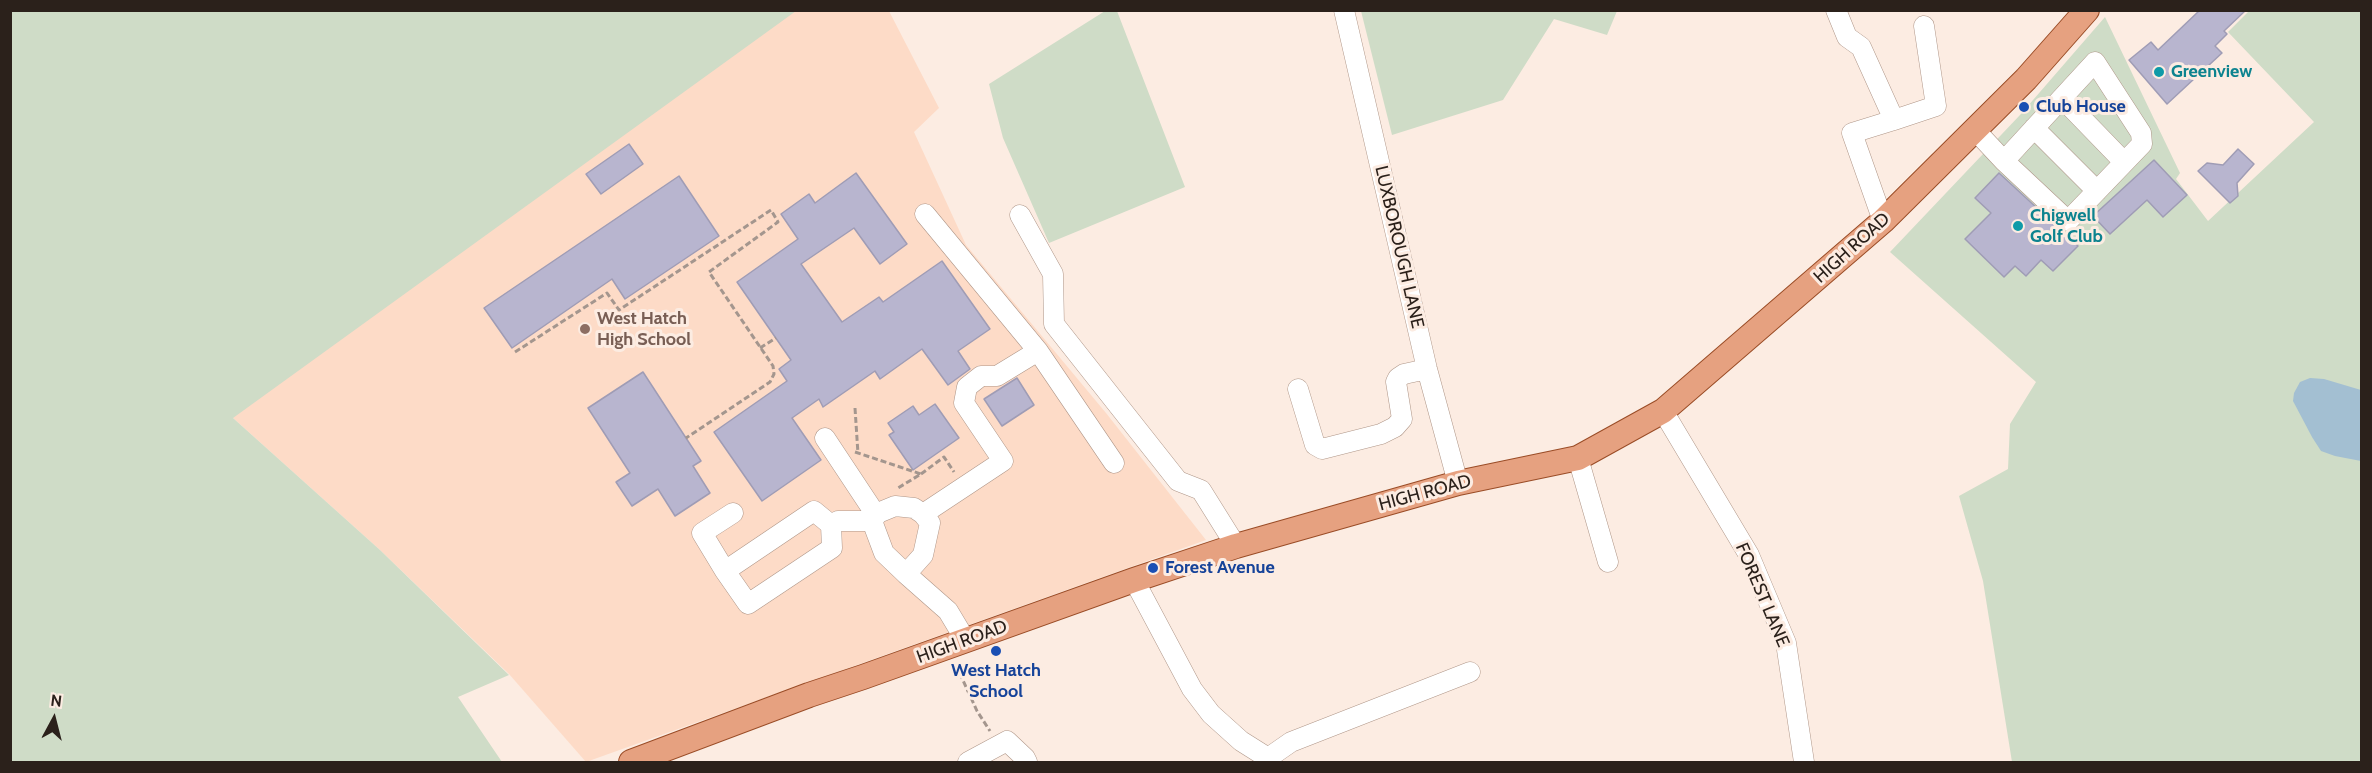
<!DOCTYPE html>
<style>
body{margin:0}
#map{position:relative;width:2372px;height:773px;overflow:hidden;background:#fcece2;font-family:Cabin,sans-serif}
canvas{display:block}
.frame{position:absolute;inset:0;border:12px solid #2b211b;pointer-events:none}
.north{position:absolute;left:24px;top:689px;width:60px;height:60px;-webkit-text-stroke:4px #fcece2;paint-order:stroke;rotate:7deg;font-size:16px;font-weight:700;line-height:24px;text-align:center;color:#2b211b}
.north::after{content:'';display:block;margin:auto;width:21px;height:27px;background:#2b211b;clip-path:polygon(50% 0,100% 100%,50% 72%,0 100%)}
</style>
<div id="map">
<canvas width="2372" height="773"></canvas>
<div class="frame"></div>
<div class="north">N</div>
</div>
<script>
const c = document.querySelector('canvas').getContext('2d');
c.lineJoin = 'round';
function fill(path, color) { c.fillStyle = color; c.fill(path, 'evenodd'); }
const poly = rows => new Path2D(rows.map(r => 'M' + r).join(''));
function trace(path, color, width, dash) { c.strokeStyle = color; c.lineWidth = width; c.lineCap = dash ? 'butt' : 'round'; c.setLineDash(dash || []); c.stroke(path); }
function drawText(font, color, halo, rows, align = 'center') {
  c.font = font + ' Cabin,sans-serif'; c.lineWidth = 6; c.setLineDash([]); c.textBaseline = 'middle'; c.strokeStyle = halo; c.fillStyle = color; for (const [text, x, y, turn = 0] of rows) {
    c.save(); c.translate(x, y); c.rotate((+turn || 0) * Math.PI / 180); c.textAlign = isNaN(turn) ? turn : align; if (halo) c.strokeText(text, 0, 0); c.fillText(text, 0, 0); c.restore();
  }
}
fill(poly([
 [171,11,889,11,939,108,914,132,966,245,1106,413,1206,540,586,762,509,674,380,550,233,418]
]), '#fddbc7');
fill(poly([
 [10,11,796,11,233,418,380,550,509,675,458,697,502,762,11,762],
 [1105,11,1117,11,1185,187,1049,243,1003,138,989,84],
 [1361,11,1361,10,1617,11,1607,35,1554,19,1503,100,1392,135],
 [2249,11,2361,11,2361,762,2012,762,1983,581,1959,496,2008,469,2010,424,2036,382,1890,252,2020,115,2105,17,2180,173,2176,179,2208,221,2314,122,2228,32]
]), '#cfdcc7');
fill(poly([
 [2310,378,2324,379,2361,390,2361,461,2335,456,2321,451,2312,437,2293,401,2294,393,2300,382]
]), '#a3bfd2');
const building = poly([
 [2200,10,2246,10,2224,31,2227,34,2215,46,2222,53,2167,104,2129,60,2151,42,2158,50,2200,10],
 [629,144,643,164,601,194,586,174,629,144],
 [2238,149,2254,164,2237,183,2238,196,2230,203,2198,171,2207,163,2223,165,2238,149],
 [2154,160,2187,195,2163,217,2147,200,2110,234,2093,216,2154,160],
 [856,173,907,244,880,264,854,228,801,264,842,322,879,297,883,302,942,261,990,329,958,351,970,369,948,385,922,349,880,379,875,371,823,407,819,399,792,418,821,460,762,501,714,432,787,381,779,369,791,360,737,282,798,239,781,214,809,194,815,203,856,173],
 [1999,173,2078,246,2053,271,2041,260,2026,276,2015,266,2004,277,1965,239,1991,213,1975,198,1999,173],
 [679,176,719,236,625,299,612,279,512,348,484,308,679,176],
 [643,372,701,461,693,466,710,493,675,516,658,489,632,506,616,482,630,473,588,408,643,372],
 [1017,378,1034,405,1002,426,984,399,1017,378],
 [935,404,959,438,913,470,889,435,894,432,888,423,913,406,919,415,935,404]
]);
fill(building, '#b8b5cf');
trace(building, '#9f9cb5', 1.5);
const minor = poly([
 [1344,10,1427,369,1458,483],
 [1836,10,1847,37,1861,47,1894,120,1852,133,1883,221],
 [2062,98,2124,162],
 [1894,120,1936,106,1924,26],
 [2034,128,2097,191],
 [1975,130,2004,161,2068,221,2142,144,2141,133,2095,62,2004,161],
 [1020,215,1053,274,1054,324,1178,481,1201,490,1236,546],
 [1038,351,1114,463],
 [1298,389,1315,445,1322,449,1381,434,1395,427,1402,419,1396,382,1398,378,1404,374,1427,369],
 [1663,411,1749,555,1786,643,1804,762],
 [825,438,876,515],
 [1578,458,1608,562],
 [895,506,914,508,923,514,930,523,923,555,906,574,884,553,872,521,878,513,895,506],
 [923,514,1003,461,964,403,967,387,981,376,997,376,1038,351,925,214],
 [831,525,838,521,872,521],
 [725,571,814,511,831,525,832,548,748,604,725,571,702,533,733,513],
 [906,574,948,611,966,641],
 [1134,580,1192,689,1211,714,1241,741,1268,758,1291,742,1470,672],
 [968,762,1007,741,1025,758,1027,762]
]);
const major = poly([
 [631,762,809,695,863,677,1134,580,1236,546,1458,483,1578,458,1663,411,1883,221,2026,79,2087,10]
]);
trace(minor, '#af9688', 21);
trace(major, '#9a4c26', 26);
trace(poly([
 [760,348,776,338],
 [515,352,607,293,619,310,771,210,778,222,709,272,773,366,774,374,770,382,686,438],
 [855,408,858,454],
 [855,452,921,474,898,488],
 [921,474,944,457,954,472],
 [956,665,977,711,990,731]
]), '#a4968e', 3, [6, 3]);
trace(minor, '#fff', 20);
trace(major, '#e6a180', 24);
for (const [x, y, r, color] of [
 [2159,72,6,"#0f9aa8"],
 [2024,107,6,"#1a4fb4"],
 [2018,226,6,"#0f9aa8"],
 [585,329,6,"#8d6e63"],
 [1153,568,6,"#1a4fb4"],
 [996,651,6,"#1a4fb4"]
]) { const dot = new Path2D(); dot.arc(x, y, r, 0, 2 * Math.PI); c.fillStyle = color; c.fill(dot); trace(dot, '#fcece2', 2); }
drawText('bold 18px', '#0d838f', '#fcece2', [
 ["Greenview",2171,72],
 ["Chigwell",2030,216],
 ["Golf Club",2030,237]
], 'left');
drawText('bold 18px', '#164399', '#fcece2', [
 ["Club House",2036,107],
 ["Forest Avenue",1165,568],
 ["West Hatch",996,671,"center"],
 ["School",996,692,"center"]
], 'left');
drawText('18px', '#2b211b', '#fcece2', [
 ["LUXBOROUGH LANE",1399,247,77],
 ["HIGH ROAD",1852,248,-42],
 ["HIGH ROAD",1425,493,-15],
 ["FOREST LANE",1762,595,67],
 ["HIGH ROAD",962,642,-20]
]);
drawText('bold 18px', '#785e54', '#fcece2', [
 ["West Hatch",597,319],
 ["High School",597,340]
], 'left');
</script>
